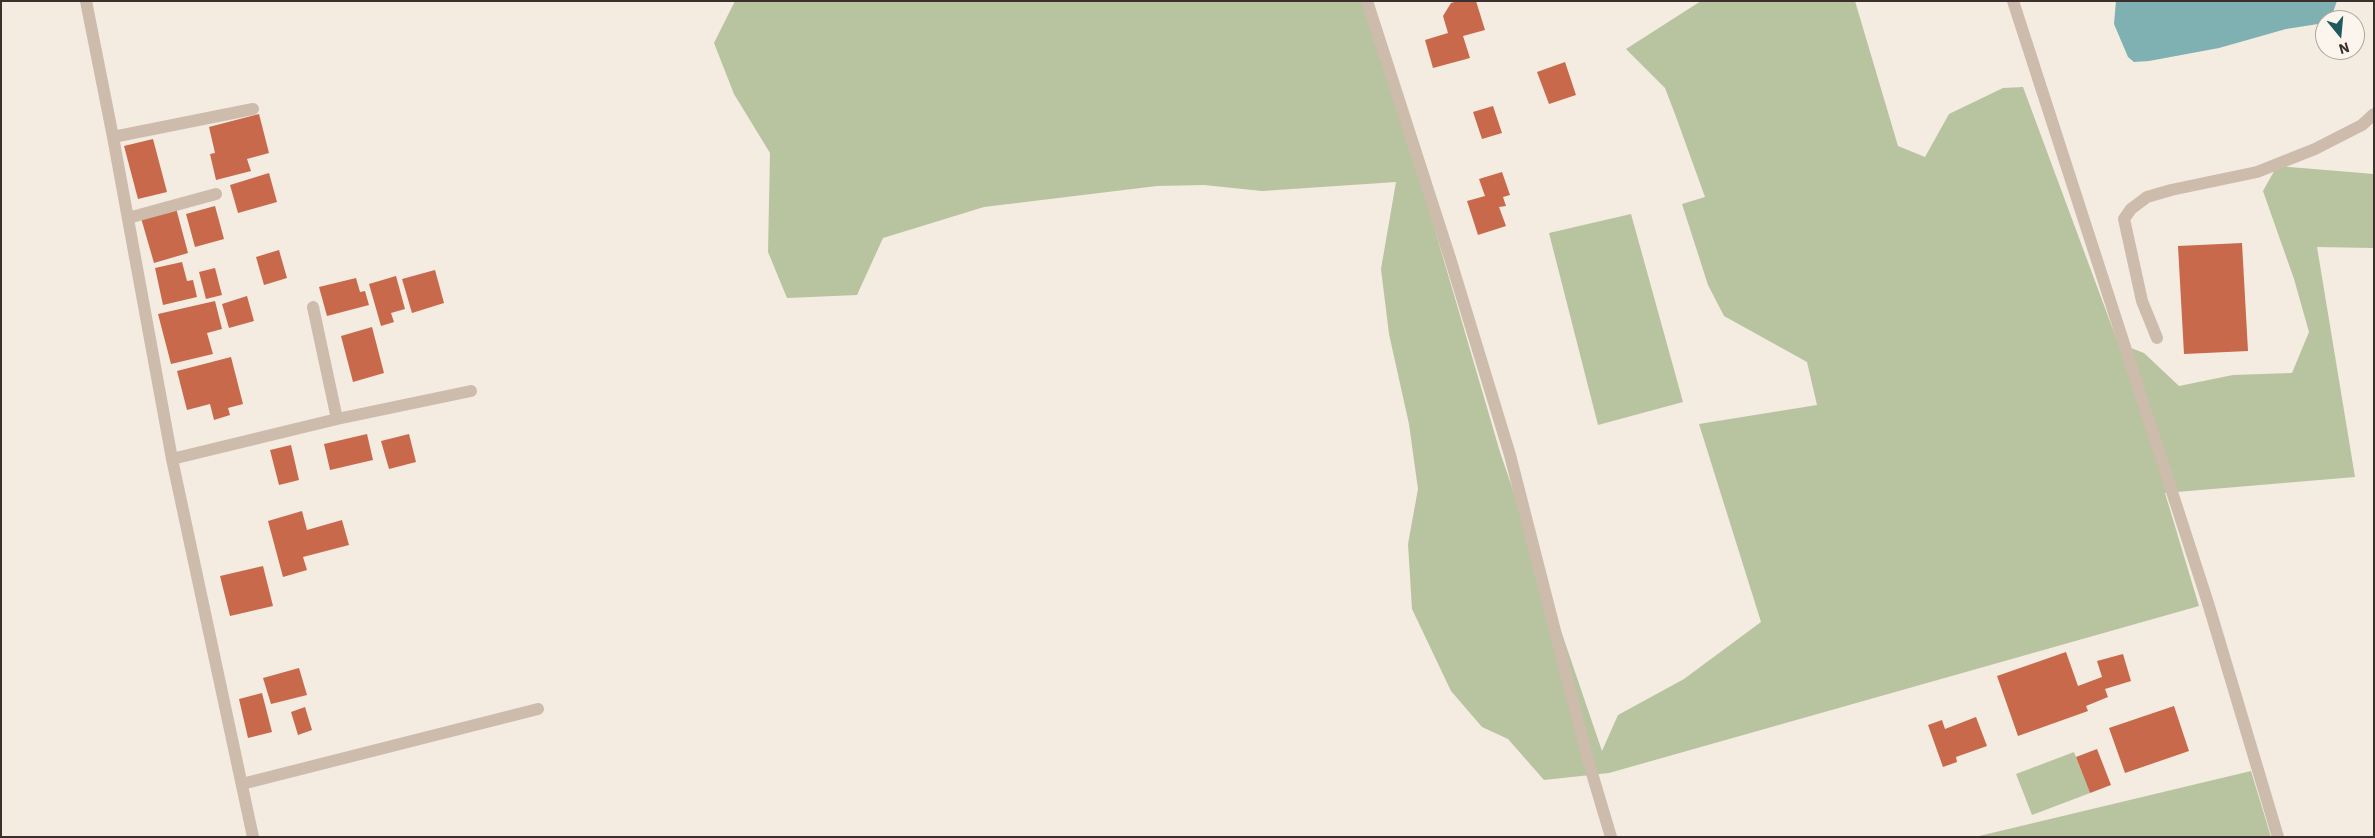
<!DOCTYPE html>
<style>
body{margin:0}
#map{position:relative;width:2375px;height:838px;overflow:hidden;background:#f4ebe1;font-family:"IBM Plex Sans",sans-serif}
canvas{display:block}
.frame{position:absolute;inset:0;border:2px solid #3b302b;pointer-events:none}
.north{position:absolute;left:2315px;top:10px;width:50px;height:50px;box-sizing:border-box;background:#fbf5ee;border:1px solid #aea6a0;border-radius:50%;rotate:163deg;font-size:14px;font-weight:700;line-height:20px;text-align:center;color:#3b302b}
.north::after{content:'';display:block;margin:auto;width:18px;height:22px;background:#1f5a5e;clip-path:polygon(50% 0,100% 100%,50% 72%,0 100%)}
</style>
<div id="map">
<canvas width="2375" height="838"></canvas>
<div class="frame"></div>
<div class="north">N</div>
</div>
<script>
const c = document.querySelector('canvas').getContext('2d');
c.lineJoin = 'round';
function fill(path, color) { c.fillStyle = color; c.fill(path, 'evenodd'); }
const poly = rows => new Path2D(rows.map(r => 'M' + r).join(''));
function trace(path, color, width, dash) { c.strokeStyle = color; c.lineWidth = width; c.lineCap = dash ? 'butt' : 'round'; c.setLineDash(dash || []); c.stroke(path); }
fill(poly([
 [735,1,1368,1,1500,452,1602,751,1618,715,1684,679,1761,622,1699,424,1817,405,1807,362,1724,316,1708,285,1682,204,1705,197,1675,114,1665,88,1626,49,1701,1,1855,1,1898,146,1925,157,1949,114,2003,88,2023,87,2118,343,2144,353,2179,386,2233,375,2292,373,2309,332,2294,279,2263,191,2277,166,2374,174,2374,248,2317,247,2355,477,2165,493,2199,606,1609,773,1544,780,1508,739,1482,727,1451,691,1412,609,1408,544,1418,489,1409,424,1389,334,1381,269,1396,182,1262,191,1204,185,1157,186,984,207,883,238,857,295,787,298,768,252,770,153,734,94,714,43],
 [1631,214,1683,402,1598,425,1549,233],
 [2074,752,2090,793,2032,815,2016,774],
 [2251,771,2271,837,1975,837]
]), '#b8c4a0');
fill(poly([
 [2116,1,2337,1,2332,15,2318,24,2286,29,2219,48,2149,61,2134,62,2128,57,2114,24]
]), '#7fb0b2');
fill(poly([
 [1458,1,1476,1,1485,30,1463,36,1470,58,1433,68,1425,40,1448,33,1443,16,1451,3],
 [1565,62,1576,95,1549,104,1537,72],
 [1493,106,1502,133,1482,139,1473,112],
 [259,114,269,153,247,159,251,171,216,180,210,154,215,153,209,127],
 [153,139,167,192,138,199,124,146],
 [1502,172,1510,195,1503,197,1506,206,1499,207,1506,226,1478,235,1467,201,1485,196,1479,179],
 [269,173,277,202,238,213,230,185],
 [215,206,224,239,195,247,186,214],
 [176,208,188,253,154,263,141,218],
 [2242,243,2248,351,2184,354,2178,246],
 [279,250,287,278,264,285,256,257],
 [182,262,187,281,193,280,197,297,163,305,155,268],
 [215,268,222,295,206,299,199,272],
 [435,270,444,303,412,313,402,279],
 [396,276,405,309,391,313,394,322,381,326,369,284],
 [356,278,360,292,365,291,369,305,327,316,319,287],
 [247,296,254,321,229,328,222,304],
 [215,301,222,329,207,333,213,354,171,364,158,314],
 [372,327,384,373,353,382,341,336],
 [231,357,243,404,228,408,230,415,214,420,210,404,187,410,177,371],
 [367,434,373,460,330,470,324,444],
 [409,434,416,462,389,469,381,441],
 [291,445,299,480,279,485,270,450],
 [302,511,307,530,342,520,349,545,303,557,307,570,283,577,268,521],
 [263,566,273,606,230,616,220,576],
 [2066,652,2078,686,2102,677,2097,661,2123,654,2131,681,2105,689,2108,697,2086,706,2088,711,2018,736,1997,676],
 [299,668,307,695,271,704,263,678],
 [262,693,272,732,248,738,239,699],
 [2174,706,2189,751,2125,773,2109,728],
 [305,707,312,730,298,735,291,712],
 [1976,717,1987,746,1956,757,1957,762,1943,767,1928,725,1942,720,1945,729],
 [2097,749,2111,785,2090,793,2076,757]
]), '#c8694b');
trace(poly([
 [86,1,113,137,172,459,253,837],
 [1367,1,1450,258,1510,455,1588,760,1611,837],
 [2013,1,2208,603,2278,837],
 [113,137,253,109],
 [128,218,216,194],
 [313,307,337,419],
 [2157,338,2142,301,2124,219,2131,209,2147,197,2171,190,2257,172,2315,149,2362,125,2374,114],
 [172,459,337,419,471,391],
 [242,784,538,709]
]), '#cdbbac', 12);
</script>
